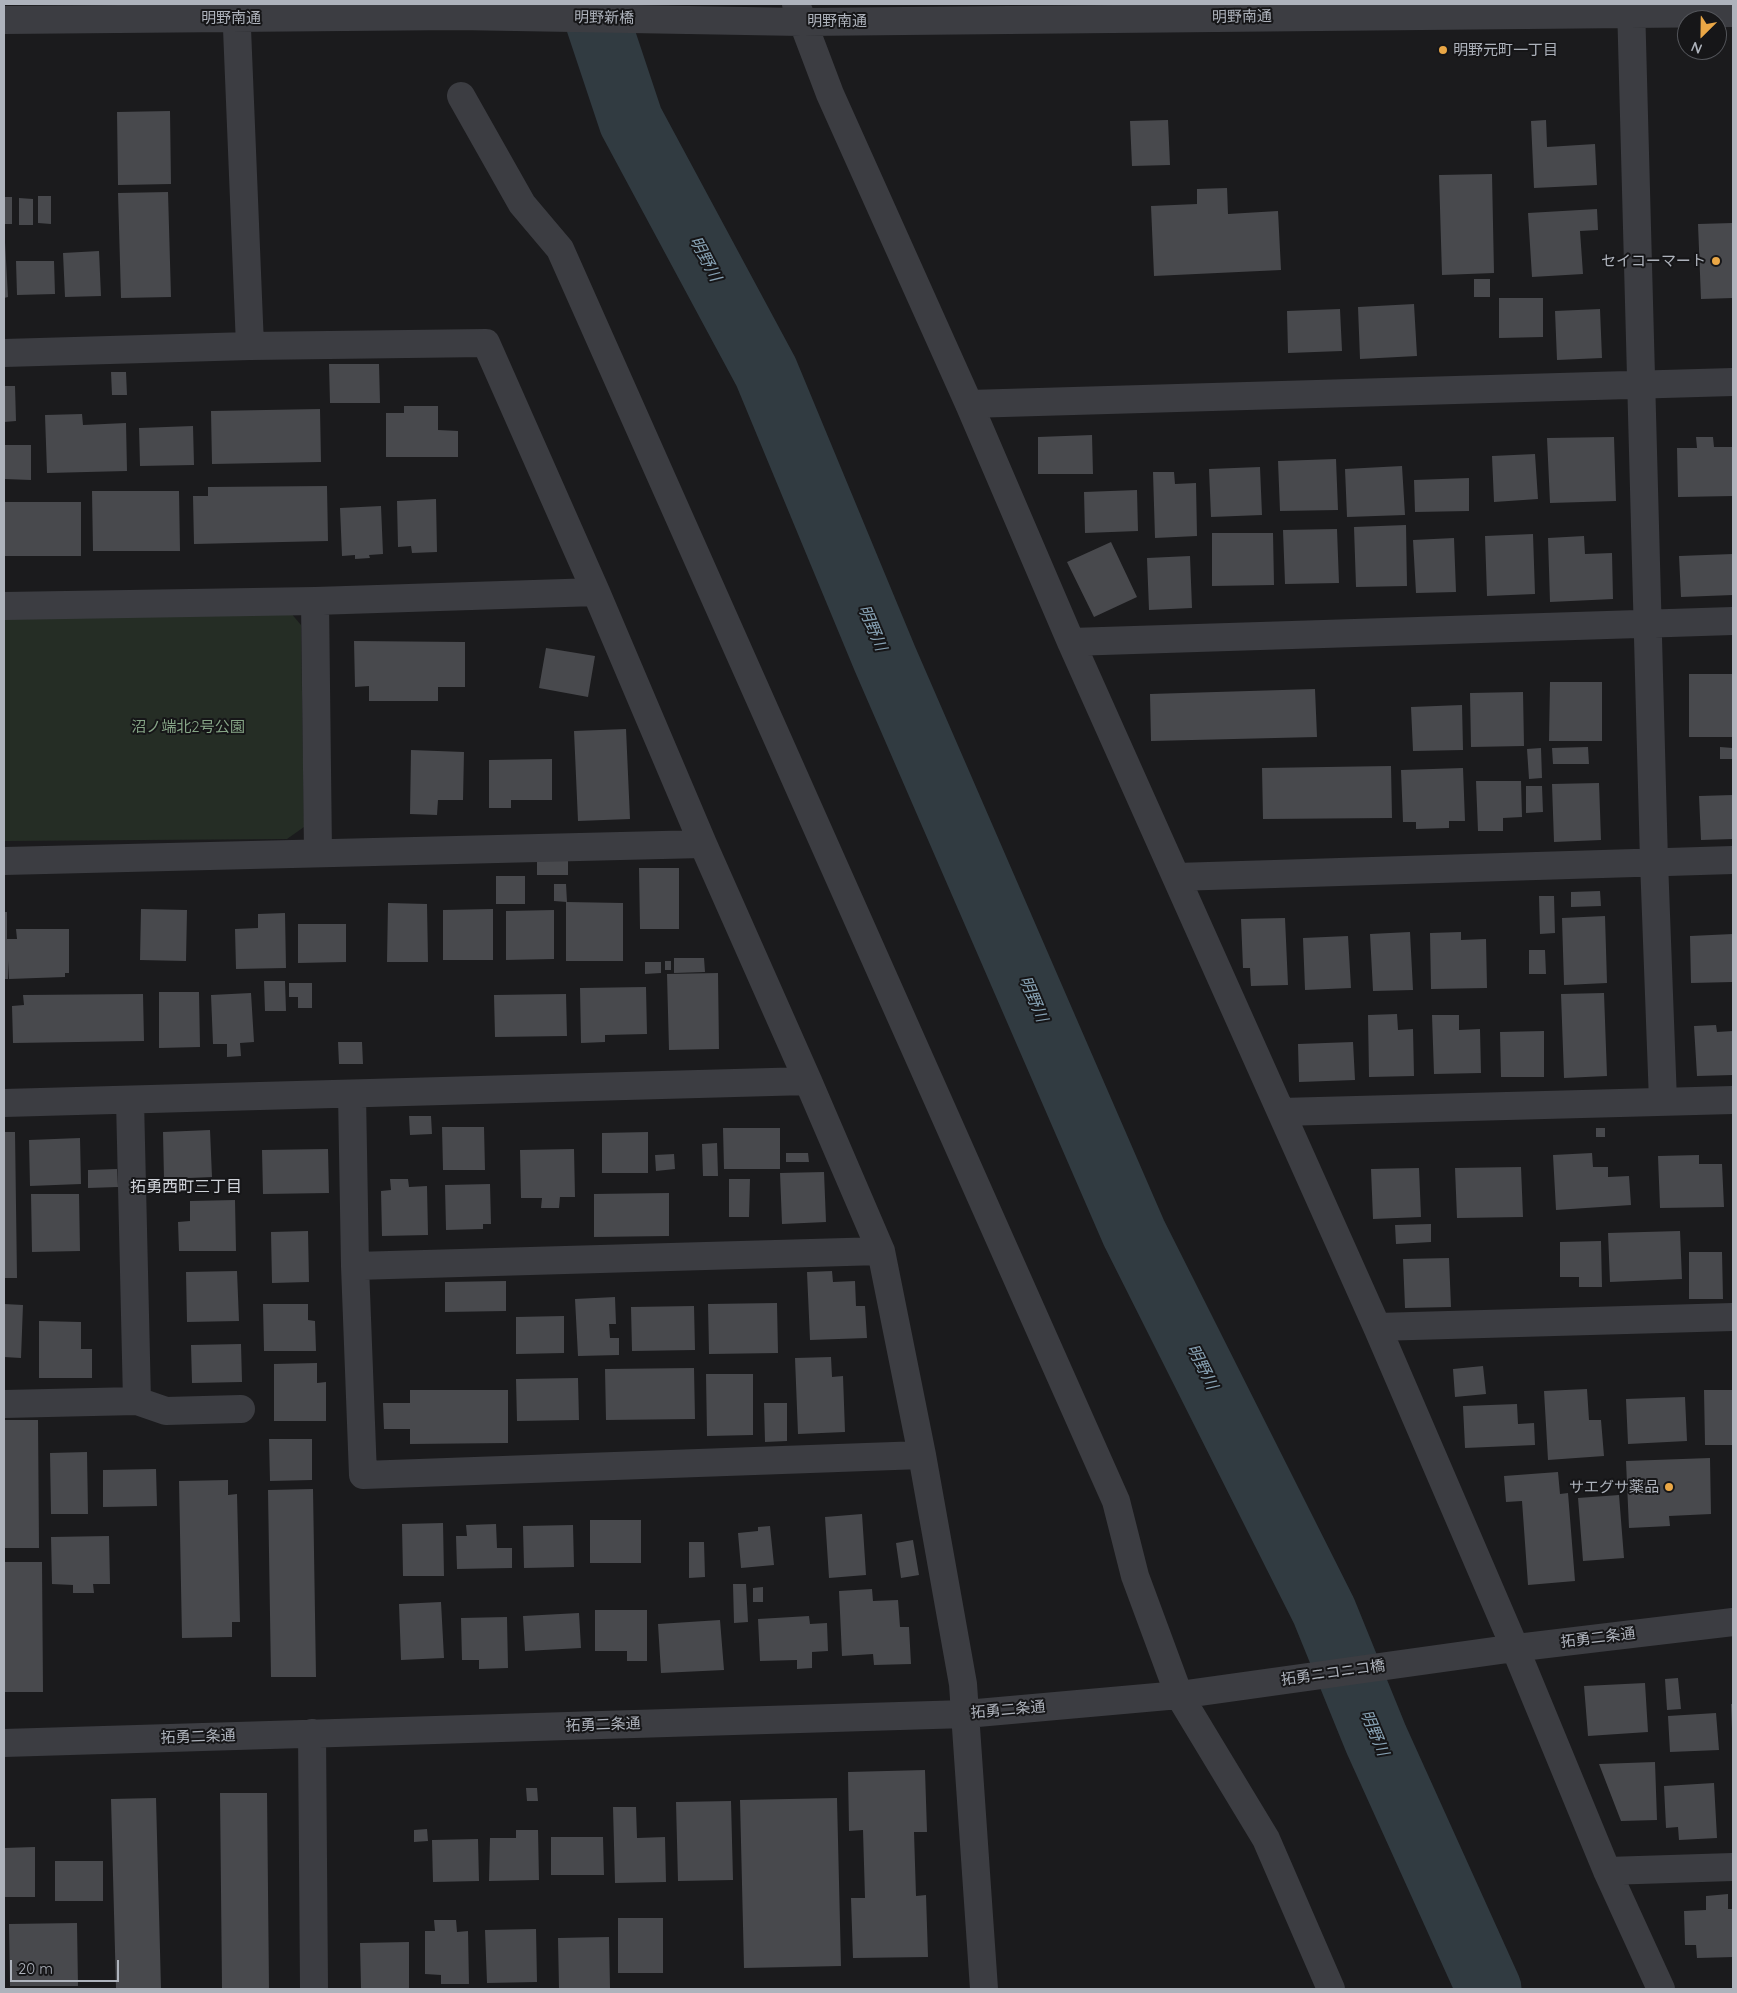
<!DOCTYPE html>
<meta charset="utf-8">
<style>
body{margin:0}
#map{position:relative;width:1737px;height:1993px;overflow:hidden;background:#1b1b1d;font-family:Quicksand,sans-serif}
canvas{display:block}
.frame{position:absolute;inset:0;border:5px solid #aeb3bc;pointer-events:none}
.north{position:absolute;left:1677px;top:10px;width:50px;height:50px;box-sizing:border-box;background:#161618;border:1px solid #53555a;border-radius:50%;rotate:203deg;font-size:14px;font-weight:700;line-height:20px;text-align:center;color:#aeb3bc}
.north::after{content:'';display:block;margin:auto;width:18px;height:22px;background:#eaa746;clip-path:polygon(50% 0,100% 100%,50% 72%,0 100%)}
.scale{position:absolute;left:10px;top:1960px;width:109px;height:22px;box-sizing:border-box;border:2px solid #aeb3bc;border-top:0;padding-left:6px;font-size:15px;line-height:18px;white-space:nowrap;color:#aeb3bc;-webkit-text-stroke:4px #161618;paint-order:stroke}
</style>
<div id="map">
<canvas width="1737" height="1993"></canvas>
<div class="frame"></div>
<div class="north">N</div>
<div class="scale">20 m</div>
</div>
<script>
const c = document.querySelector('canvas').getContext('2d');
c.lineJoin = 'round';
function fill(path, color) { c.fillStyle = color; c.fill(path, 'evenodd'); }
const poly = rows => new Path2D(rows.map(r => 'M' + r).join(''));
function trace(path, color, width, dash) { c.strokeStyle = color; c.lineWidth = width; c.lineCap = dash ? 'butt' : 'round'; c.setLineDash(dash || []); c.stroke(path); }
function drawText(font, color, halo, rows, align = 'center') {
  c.font = font + ' Quicksand,"Noto Sans JP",sans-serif'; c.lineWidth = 4; c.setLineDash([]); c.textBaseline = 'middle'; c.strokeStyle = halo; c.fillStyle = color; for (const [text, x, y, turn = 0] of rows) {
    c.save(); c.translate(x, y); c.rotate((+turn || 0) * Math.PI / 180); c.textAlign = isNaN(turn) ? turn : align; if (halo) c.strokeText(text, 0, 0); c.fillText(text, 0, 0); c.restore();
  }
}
fill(poly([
 [290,612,301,625,304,827,287,839,4,841,4,619]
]), '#252d25');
trace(poly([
 [592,4,631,121,766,372,885,659,1134,1233,1324,1611,1376,1739,1489,1989]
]), '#313b41', 65);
fill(poly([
 [170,111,171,184,118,185,117,112],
 [1168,120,1170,165,1132,166,1130,121],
 [1546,120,1547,147,1595,144,1597,185,1534,188,1531,121],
 [1492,174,1494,273,1442,275,1439,175],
 [1227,188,1228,214,1278,211,1281,270,1154,276,1151,206,1197,204,1197,189],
 [168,192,171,297,121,298,118,193],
 [38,196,51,196,51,224,38,223],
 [4,197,12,197,12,224,4,224],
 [19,198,33,199,33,225,19,225],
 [1597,209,1598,230,1580,231,1583,274,1532,277,1528,213],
 [1733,223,1733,298,1701,299,1698,224],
 [4,242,5,242,8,297,4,298],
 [99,251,101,296,65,297,63,253],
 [16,261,54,261,55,294,17,295],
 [1474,279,1490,279,1490,297,1474,297],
 [1499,298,1543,298,1543,337,1499,338],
 [1414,304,1417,356,1360,359,1358,307],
 [1340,309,1342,351,1288,353,1287,311],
 [1600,309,1602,358,1557,360,1555,311],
 [329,364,379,364,380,403,330,403],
 [111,372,126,372,127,395,112,395],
 [4,386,15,386,16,421,4,422],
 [404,406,438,406,438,430,458,431,458,457,386,457,386,413,404,413],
 [320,409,321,462,212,464,211,411],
 [82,414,83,425,126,423,127,471,47,473,45,415],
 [193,426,194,465,140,466,139,428],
 [1092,435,1093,474,1038,474,1038,437],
 [1614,437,1616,501,1550,503,1547,438],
 [1696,437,1713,437,1714,447,1733,447,1733,496,1678,497,1677,448,1697,448],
 [4,445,31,445,31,480,4,479],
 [1535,454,1538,499,1494,502,1492,456],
 [1336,459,1338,510,1280,511,1278,461],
 [1402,466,1405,515,1347,517,1345,469],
 [1260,467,1262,515,1211,517,1209,469],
 [1153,472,1174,472,1175,484,1196,483,1197,536,1155,538],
 [1469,478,1469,511,1415,512,1414,480],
 [327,486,328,541,194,544,193,496,208,496,208,487],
 [1137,490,1138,531,1085,533,1084,492],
 [92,491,179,491,180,551,93,551],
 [436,499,437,552,412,553,411,546,398,547,397,501],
 [4,502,81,502,81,556,4,556],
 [381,506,383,554,369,555,370,558,355,559,355,555,342,556,340,508],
 [1406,525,1407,586,1356,587,1354,527],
 [1337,529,1339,583,1285,584,1283,530],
 [1212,533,1273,533,1274,585,1212,586],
 [1533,534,1535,594,1487,596,1485,536],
 [1584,536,1585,554,1612,553,1613,599,1550,602,1548,538],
 [1454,538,1456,592,1416,593,1413,540],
 [1111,542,1137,597,1094,617,1067,562],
 [1733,554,1733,595,1681,597,1679,556],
 [1190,556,1192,608,1149,610,1147,558],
 [354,641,465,642,465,687,438,687,438,701,369,701,369,686,355,687],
 [546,648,595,656,588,697,539,688],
 [1689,674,1733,674,1733,737,1689,737],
 [1550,682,1602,682,1602,741,1549,741],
 [1315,689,1317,737,1151,741,1150,694],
 [1523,692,1524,746,1471,747,1470,693],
 [1462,705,1463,750,1413,751,1411,707],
 [626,729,630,819,578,821,574,731],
 [1588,747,1589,764,1553,764,1552,748],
 [1720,747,1733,748,1733,759,1720,759],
 [1541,748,1542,778,1529,779,1527,749],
 [411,750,464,752,463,800,438,800,437,815,410,814],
 [552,759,552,800,511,800,511,808,489,808,489,760],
 [1391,766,1392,818,1263,819,1262,768],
 [1463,768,1465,821,1449,821,1449,828,1416,829,1416,822,1403,822,1401,770],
 [1476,781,1521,781,1522,817,1503,818,1503,831,1478,831],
 [1599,783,1601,840,1554,842,1552,784],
 [1526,786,1542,786,1543,812,1526,813],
 [1733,795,1733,839,1701,840,1699,796],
 [537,861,568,861,568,875,537,875],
 [639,868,679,868,679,929,640,929],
 [496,876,525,876,525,904,496,904],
 [554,884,566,884,567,902,554,901],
 [1600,891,1601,906,1571,907,1571,892],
 [1539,896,1554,896,1555,933,1540,934],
 [566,902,623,903,623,961,566,961],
 [388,903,427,904,428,962,387,962],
 [141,909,187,910,186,961,140,960],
 [493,909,493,960,443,960,443,910],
 [554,910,554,959,506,960,506,911],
 [4,912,7,912,7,939,17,939,16,929,69,929,69,973,65,973,65,977,9,979,8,961,8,979,4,979],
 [285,913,286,968,236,969,235,929,258,928,258,914],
 [1605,916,1607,983,1564,985,1562,918],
 [1285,918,1288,985,1251,986,1250,968,1243,968,1241,919],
 [298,924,346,924,346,962,298,963],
 [1410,932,1413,990,1373,991,1370,934],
 [1461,932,1461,940,1486,939,1487,988,1431,989,1430,933],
 [1733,934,1733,982,1691,983,1690,936],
 [1348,936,1351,988,1305,990,1303,938],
 [1529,950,1545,950,1546,974,1529,974],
 [674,958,704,958,705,972,674,973],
 [665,961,671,961,671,970,665,970],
 [645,962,661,962,661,973,645,974],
 [718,973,719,1049,669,1050,667,974],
 [264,981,285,981,286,1011,265,1011],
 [289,983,312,983,312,1008,298,1008,298,997,289,997],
 [646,987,647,1034,605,1035,605,1042,581,1043,580,988],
 [159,992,199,992,200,1047,159,1048],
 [251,993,254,1042,240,1043,241,1056,227,1057,227,1044,213,1044,211,995],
 [1604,993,1607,1076,1564,1078,1561,994],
 [143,994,144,1041,13,1043,12,1006,24,1005,23,995],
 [566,994,567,1036,495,1037,494,995],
 [1397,1014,1398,1030,1413,1029,1414,1076,1369,1077,1368,1015],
 [1432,1015,1459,1015,1459,1030,1480,1029,1481,1073,1434,1074],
 [1716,1025,1717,1032,1733,1031,1733,1075,1697,1076,1694,1026],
 [1544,1031,1544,1077,1501,1077,1500,1032],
 [338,1042,362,1042,363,1064,339,1064],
 [1353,1042,1355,1080,1299,1082,1298,1044],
 [409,1116,431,1116,432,1134,410,1135],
 [442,1127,484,1127,485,1170,443,1170],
 [723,1128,780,1128,780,1169,724,1169],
 [1596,1128,1605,1128,1605,1137,1596,1137],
 [210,1130,212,1177,164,1179,163,1132],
 [4,1132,15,1132,17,1278,4,1278],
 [648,1132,648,1173,602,1173,602,1133],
 [80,1138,81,1184,30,1186,29,1140],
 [717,1143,718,1176,703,1176,702,1144],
 [328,1149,329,1193,263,1194,262,1150],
 [574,1149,575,1197,560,1197,559,1208,541,1208,542,1198,521,1198,520,1150],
 [786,1153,808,1153,809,1162,786,1162],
 [1592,1153,1593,1167,1608,1167,1608,1177,1629,1176,1631,1205,1556,1210,1553,1155],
 [674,1154,675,1169,656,1171,655,1155],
 [1699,1155,1699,1164,1722,1164,1724,1207,1660,1208,1658,1156],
 [1521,1167,1523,1217,1457,1218,1455,1168],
 [1419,1168,1421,1217,1373,1219,1371,1169],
 [117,1169,118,1187,88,1188,88,1170],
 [824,1172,826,1222,782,1224,780,1173],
 [390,1179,408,1179,409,1187,427,1186,428,1235,382,1236,381,1191,391,1190],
 [729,1179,750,1179,749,1217,729,1217],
 [490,1184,491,1224,483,1224,483,1229,446,1230,445,1185],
 [669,1193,669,1236,594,1237,594,1194],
 [31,1194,79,1194,80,1251,32,1252],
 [235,1200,236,1251,179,1251,178,1222,190,1221,190,1201],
 [1431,1224,1431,1242,1396,1244,1395,1225],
 [308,1231,309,1282,272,1283,271,1232],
 [1680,1231,1682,1279,1610,1282,1608,1233],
 [1601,1241,1602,1287,1579,1287,1579,1277,1560,1277,1560,1242],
 [1689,1252,1722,1252,1723,1299,1689,1299],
 [1449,1258,1451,1307,1405,1308,1403,1259],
 [237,1271,239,1321,187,1322,186,1272],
 [832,1271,833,1282,855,1281,856,1306,865,1306,867,1338,810,1340,807,1272],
 [506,1281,506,1311,445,1312,445,1282],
 [615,1297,616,1324,609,1324,610,1338,619,1338,619,1355,578,1356,575,1299],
 [777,1303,778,1353,709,1354,708,1304],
 [4,1304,23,1305,21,1358,4,1357],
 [263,1304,308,1304,308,1320,315,1321,316,1351,264,1351],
 [694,1306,695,1350,632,1351,631,1307],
 [564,1316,564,1353,516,1354,516,1317],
 [39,1321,81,1322,81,1349,92,1349,92,1378,39,1378],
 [241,1344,242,1382,192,1383,191,1345],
 [831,1357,832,1377,843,1376,845,1432,798,1434,795,1358],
 [317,1363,317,1383,326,1382,326,1421,274,1421,274,1364],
 [1483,1366,1486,1394,1455,1397,1453,1369],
 [694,1368,695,1419,606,1420,605,1369],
 [706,1374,753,1374,753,1435,707,1436],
 [578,1378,579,1420,517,1421,516,1379],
 [1587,1389,1589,1420,1601,1420,1604,1456,1548,1460,1544,1391],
 [410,1390,508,1390,508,1443,410,1444,410,1429,384,1429,383,1403,410,1403],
 [1704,1390,1733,1390,1733,1445,1705,1445],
 [1685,1397,1687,1441,1628,1444,1626,1399],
 [764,1403,787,1403,787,1441,765,1442],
 [1517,1404,1518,1424,1534,1423,1535,1445,1465,1448,1463,1406],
 [4,1420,38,1420,39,1548,4,1548],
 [269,1439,312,1439,312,1480,270,1481],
 [87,1452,88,1514,51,1514,50,1453],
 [1710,1458,1711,1514,1669,1516,1670,1526,1629,1528,1626,1461],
 [156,1469,157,1506,103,1507,103,1470],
 [1558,1472,1560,1494,1568,1493,1575,1581,1528,1585,1522,1501,1506,1502,1504,1476],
 [228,1480,228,1495,237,1494,240,1622,232,1622,232,1637,182,1638,179,1481],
 [313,1489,316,1677,271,1677,268,1490],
 [1619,1495,1624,1558,1583,1561,1578,1498],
 [862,1514,866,1575,829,1578,825,1517],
 [590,1520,641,1520,641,1563,590,1563],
 [443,1523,444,1576,403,1576,402,1524],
 [496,1524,497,1548,512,1548,512,1568,457,1569,456,1536,467,1536,466,1525],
 [573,1525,574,1567,524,1568,523,1526],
 [770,1526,774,1565,741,1568,738,1533,758,1531,758,1527],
 [109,1536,110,1584,93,1584,94,1593,73,1593,73,1585,52,1584,51,1537],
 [913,1540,919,1575,901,1578,896,1543],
 [689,1542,704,1542,705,1577,689,1578],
 [4,1562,42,1562,43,1692,4,1692],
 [733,1584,746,1584,748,1622,734,1623],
 [763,1587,763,1602,753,1602,753,1588],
 [872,1589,873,1601,898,1600,900,1627,909,1627,911,1664,874,1665,873,1654,842,1656,839,1591],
 [441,1602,444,1658,401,1660,399,1604],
 [595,1610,647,1610,647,1661,627,1661,627,1651,595,1651],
 [579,1613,581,1648,525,1651,523,1616],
 [809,1616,810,1624,827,1623,828,1651,812,1652,812,1668,797,1669,797,1660,760,1661,758,1619],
 [507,1617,508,1668,479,1669,479,1660,462,1660,461,1618],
 [720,1620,724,1670,661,1673,658,1624],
 [1678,1678,1681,1709,1667,1710,1665,1679],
 [1645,1683,1648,1732,1588,1736,1584,1686],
 [1731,1704,1733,1704,1733,1729,1732,1729],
 [1716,1713,1719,1750,1670,1752,1668,1716],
 [1655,1762,1657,1820,1621,1821,1599,1764],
 [925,1770,927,1832,914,1832,916,1896,926,1895,928,1957,853,1958,851,1898,865,1898,863,1830,849,1831,848,1772],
 [1714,1783,1717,1838,1679,1840,1678,1827,1666,1828,1664,1786],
 [526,1788,537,1788,538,1801,527,1801],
 [220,1793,267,1793,269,1989,222,1989],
 [156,1798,161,1989,116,1989,111,1799],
 [837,1798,841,1966,744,1968,740,1800],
 [731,1801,733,1880,678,1881,676,1802],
 [613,1807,636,1807,637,1838,665,1837,666,1882,615,1883],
 [427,1829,428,1841,414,1842,414,1830],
 [516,1830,538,1830,539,1880,489,1881,490,1838,516,1838],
 [551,1837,603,1837,604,1875,551,1875],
 [478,1839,479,1881,433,1882,432,1840],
 [35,1847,35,1897,4,1897,4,1848],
 [55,1861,103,1861,103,1901,55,1901],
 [1728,1894,1728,1909,1733,1909,1733,1957,1697,1958,1696,1945,1685,1945,1684,1911,1706,1910,1706,1896],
 [618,1918,663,1918,663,1973,618,1973],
 [434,1920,456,1920,457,1932,468,1931,469,1984,441,1984,441,1975,425,1974,425,1931,435,1931],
 [77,1923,78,1986,10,1986,9,1924],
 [536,1929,537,1982,487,1983,485,1930],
 [609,1937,610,1988,559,1989,558,1938],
 [409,1942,409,1989,361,1989,360,1943]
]), '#48494d');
trace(poly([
 [236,4,250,346],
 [796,4,830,94,969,404,1071,642,1377,1327,1515,1648,1607,1871,1661,1989],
 [1631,4,1654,861,1663,1101],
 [4,20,458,16,802,22,1733,13],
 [461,96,522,204,560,249,1116,1501,1135,1576,1179,1695,1266,1839,1331,1989],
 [4,353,250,346,486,343,596,592,703,844,808,1081,881,1251,922,1455,963,1684,984,1989],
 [969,404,1733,382],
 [315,601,318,853],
 [4,606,315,601,596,592],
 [1071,642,1733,621],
 [4,861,703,844],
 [1176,877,1733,860],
 [352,1094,355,1266,363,1475,922,1455],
 [130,1100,137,1401],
 [4,1103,808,1081],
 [1281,1112,1733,1100],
 [355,1266,881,1251],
 [1377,1327,1733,1317],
 [4,1404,137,1401,166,1411,241,1409],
 [312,1733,314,1989],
 [4,1743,966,1714,1179,1695,1515,1648,1733,1622],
 [1607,1871,1733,1867]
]), '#3c3d42', 28);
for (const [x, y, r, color] of [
 [1443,50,5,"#eaa746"],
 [1716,261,5,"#eaa746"],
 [1669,1487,5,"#eaa746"]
]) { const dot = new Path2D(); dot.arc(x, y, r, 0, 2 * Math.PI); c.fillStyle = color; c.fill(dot); trace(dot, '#161618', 2); }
drawText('15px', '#aeb3bc', '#161618', [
 ["明野南通",1242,17,-1],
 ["明野南通",231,18],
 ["明野新橋",604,18,1],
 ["明野南通",837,21],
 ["拓勇二条通",1598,1638,-7],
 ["拓勇ニコニコ橋",1333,1673,-8],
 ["拓勇二条通",1008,1710,-5],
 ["拓勇二条通",603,1725,-2],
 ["拓勇二条通",198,1737,-2]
]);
drawText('15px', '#aeb3bc', '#161618', [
 ["明野元町一丁目",1453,50,"left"],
 ["セイコーマート",1706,261],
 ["サエグサ薬品",1659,1487]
], 'right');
drawText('15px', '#86a586', '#161618', [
 ["沼ノ端北2号公園",188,727]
]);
drawText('italic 16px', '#87a2b4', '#161618', [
 ["明野川",705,259,62],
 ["明野川",872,628,67],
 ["明野川",1033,999,67],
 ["明野川",1202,1367,63],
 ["明野川",1374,1733,67]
]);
drawText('16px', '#cfd2d8', '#161618', [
 ["拓勇西町三丁目",186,1187]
]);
</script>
